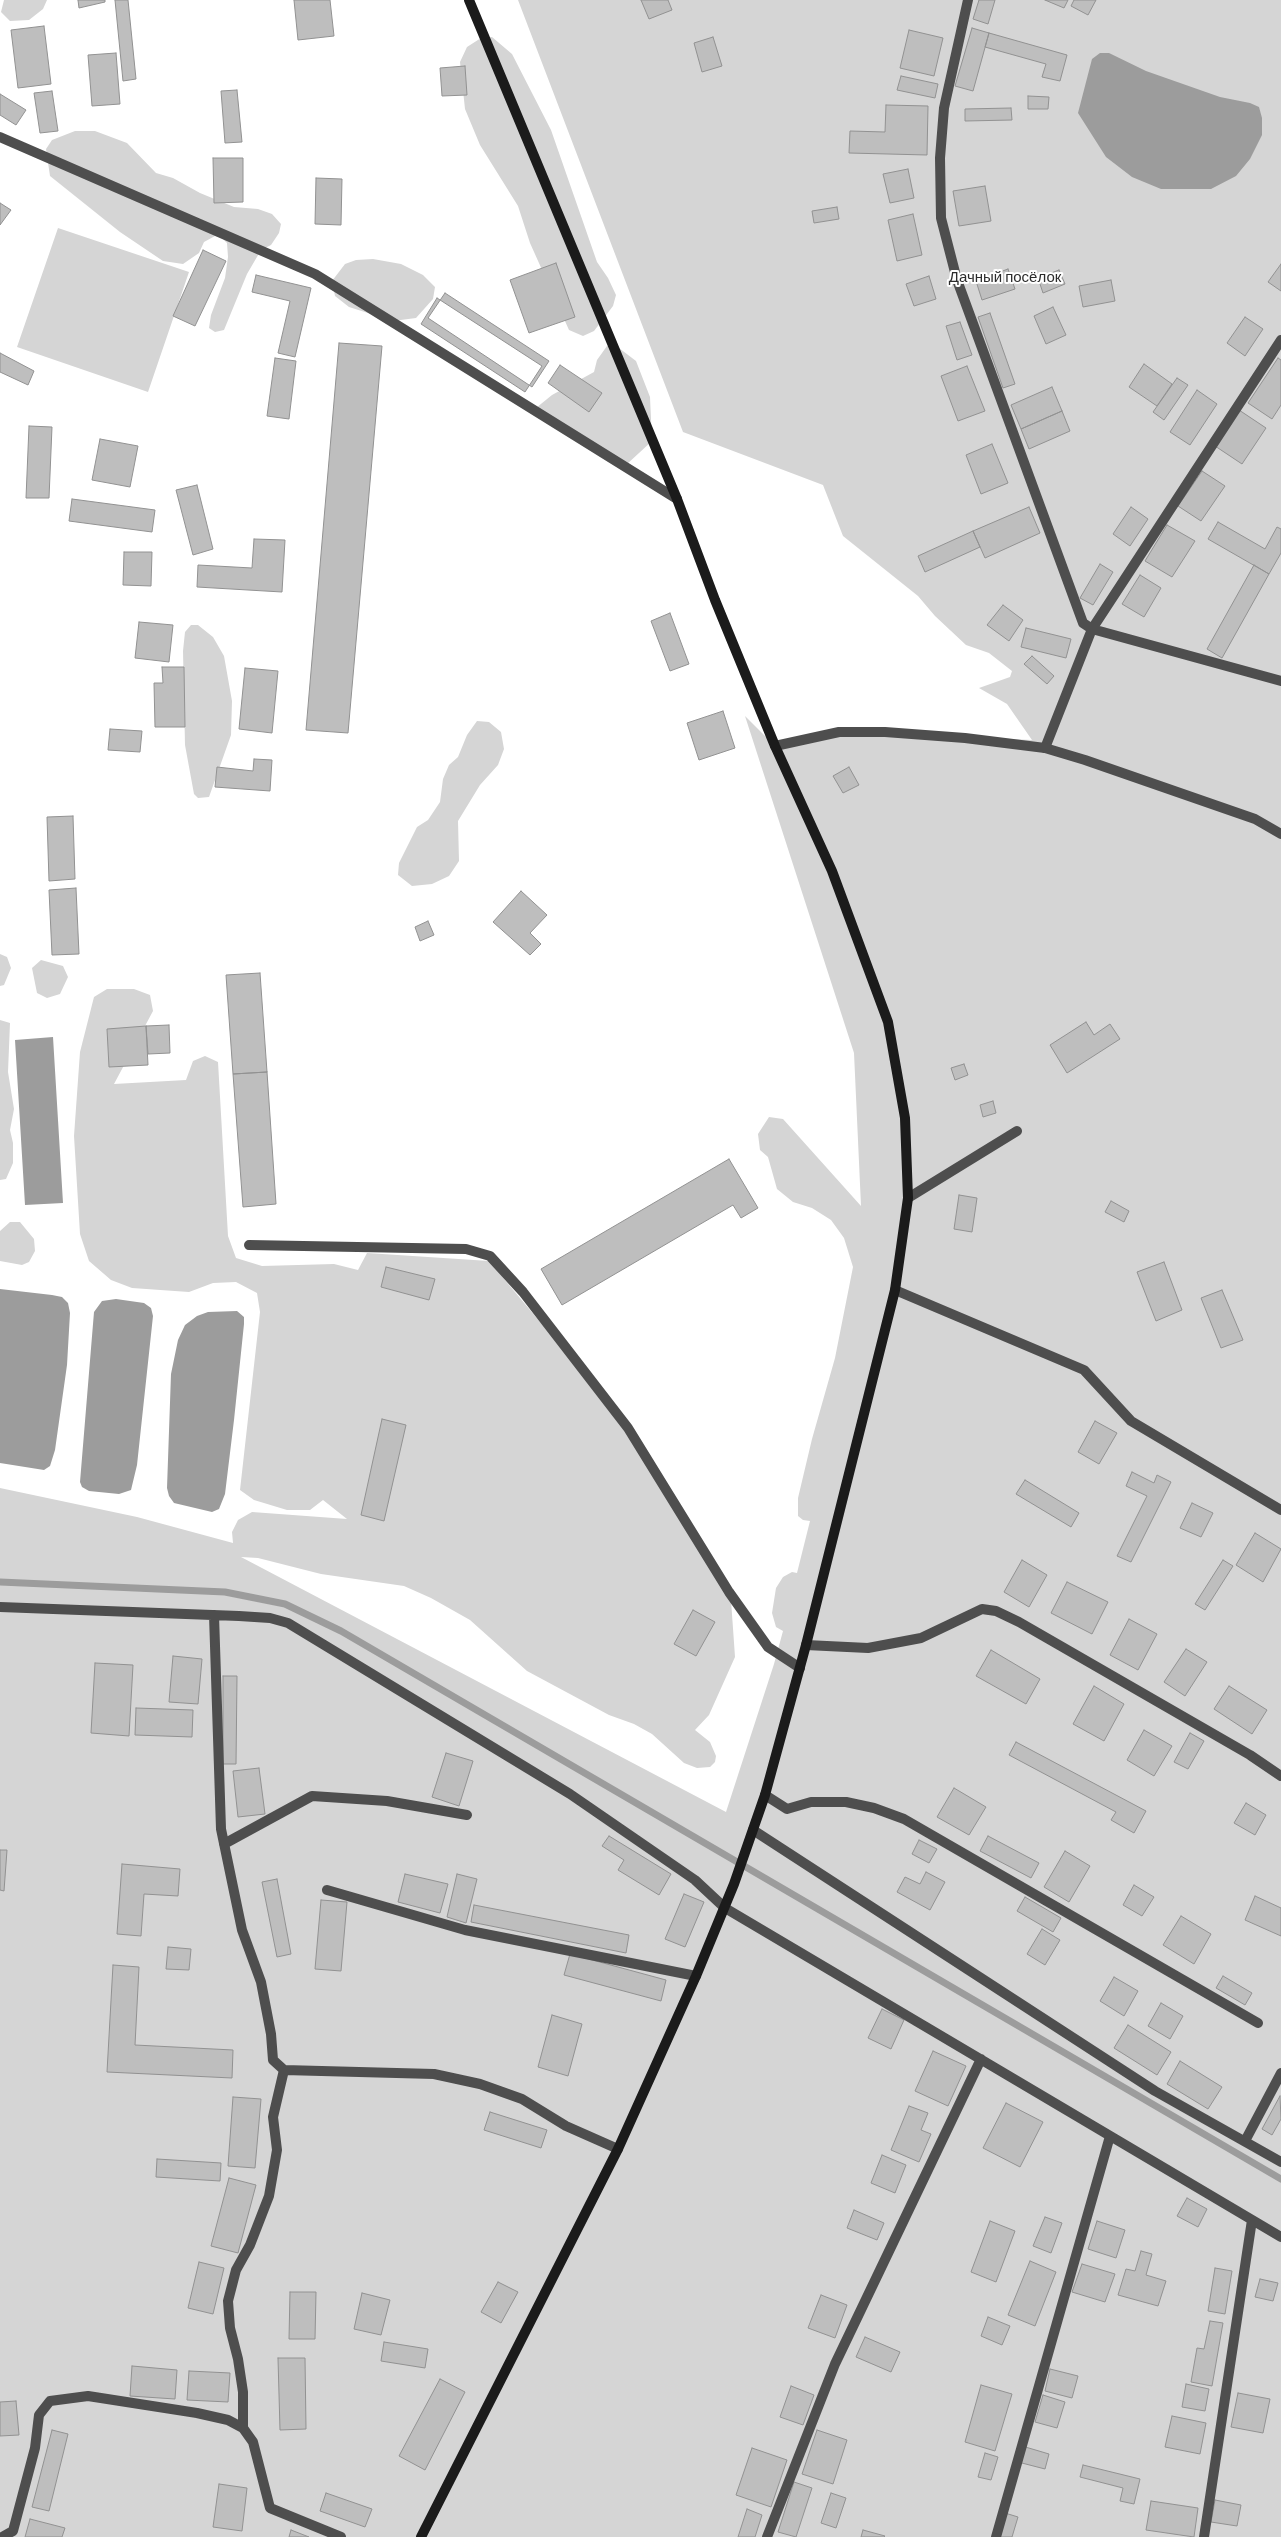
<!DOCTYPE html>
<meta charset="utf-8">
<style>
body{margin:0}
canvas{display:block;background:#fff}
</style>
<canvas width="1281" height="2537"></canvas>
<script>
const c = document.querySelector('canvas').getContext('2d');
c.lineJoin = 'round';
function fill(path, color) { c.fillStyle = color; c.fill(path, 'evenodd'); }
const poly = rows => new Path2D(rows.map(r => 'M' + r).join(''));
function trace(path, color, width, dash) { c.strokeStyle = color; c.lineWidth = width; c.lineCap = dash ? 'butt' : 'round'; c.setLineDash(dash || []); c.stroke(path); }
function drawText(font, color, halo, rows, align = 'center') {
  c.font = font + ' Barlow,sans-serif'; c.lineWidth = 4; c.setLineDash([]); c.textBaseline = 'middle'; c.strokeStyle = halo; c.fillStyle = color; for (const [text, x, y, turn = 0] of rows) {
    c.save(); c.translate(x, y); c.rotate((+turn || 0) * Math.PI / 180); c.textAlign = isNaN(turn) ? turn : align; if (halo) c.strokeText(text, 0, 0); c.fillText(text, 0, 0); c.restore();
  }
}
fill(poly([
 [4,0,47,0,43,9,29,20,10,21,1,12],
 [518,0,1281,0,1281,2537,0,2537,0,1488,137,1517,233,1543,232,1532,238,1520,252,1512,347,1519,323,1500,310,1510,287,1510,254,1500,240,1490,260,1312,257,1293,236,1282,213,1283,189,1292,132,1288,111,1280,89,1261,80,1234,74,1136,80,1052,94,997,107,989,134,989,150,995,153,1011,114,1084,186,1080,193,1061,205,1056,218,1062,228,1236,236,1258,262,1266,334,1264,358,1270,367,1253,489,1261,607,1402,731,1600,735,1657,709,1715,695,1730,710,1742,716,1756,715,1762,710,1767,697,1768,684,1763,652,1734,634,1724,609,1715,527,1671,470,1620,431,1598,404,1586,321,1574,258,1558,241,1557,726,1812,774,1664,783,1631,776,1627,772,1613,776,1588,783,1577,792,1572,797,1573,810,1521,803,1520,798,1516,798,1498,812,1439,835,1358,853,1267,844,1238,831,1220,812,1208,793,1202,777,1189,768,1157,760,1150,758,1134,769,1117,783,1119,861,1206,854,1053,745,716,775,746,839,732,1032,740,1007,704,979,688,1010,677,1012,671,989,653,966,645,935,616,918,596,843,536,823,485,683,432],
 [492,37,512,54,551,130,597,262,608,278,616,295,613,306,594,331,583,336,569,330,530,243,518,206,480,145,465,109,460,62,467,47,481,38],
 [75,131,95,131,127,143,156,173,173,178,200,193,234,207,258,209,272,214,281,224,279,233,271,245,261,250,247,274,224,330,215,332,209,328,211,315,225,278,228,257,227,243,221,237,215,236,204,242,199,253,183,264,163,261,120,232,50,176,46,149,52,140],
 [58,228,189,272,148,392,17,347],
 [373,259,401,264,423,275,435,287,433,299,416,318,393,321,349,307,335,296,332,281,345,264,356,260],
 [615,345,636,361,650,397,652,441,626,465,536,408,552,395,594,372,597,360,607,346],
 [191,625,198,625,213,637,224,656,232,701,231,735,209,797,198,798,194,794,185,745,183,651,185,632],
 [477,721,489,722,501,732,504,749,498,765,480,785,458,821,459,861,449,876,432,884,412,886,398,875,399,863,417,827,428,820,440,802,443,779,449,765,458,757,467,735],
 [0,954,7,957,11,968,4,985,0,986],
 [41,960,63,966,68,977,60,994,47,998,37,993,32,968],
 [0,1020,10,1023,8,1072,14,1109,10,1130,13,1143,13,1163,6,1179,0,1180],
 [10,1222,20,1222,34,1239,35,1251,29,1262,22,1265,0,1261,0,1231]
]), '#d5d5d5');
fill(poly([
 [1100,53,1109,53,1146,71,1220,97,1250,103,1259,107,1262,118,1262,135,1250,159,1236,176,1211,189,1161,189,1132,177,1106,157,1078,113,1092,59],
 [53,1037,63,1203,25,1205,15,1040],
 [0,1289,52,1295,62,1297,68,1303,70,1313,67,1365,55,1450,50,1466,44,1470,0,1463],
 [116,1299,144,1303,151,1308,153,1316,137,1465,131,1490,119,1494,89,1491,82,1487,80,1482,94,1312,102,1301],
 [237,1311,244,1317,244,1324,234,1420,225,1494,219,1509,212,1512,174,1503,169,1496,167,1488,171,1374,178,1340,185,1325,197,1316,208,1312]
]), '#9c9c9c');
trace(poly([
 [0,1582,225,1592,285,1604,341,1631,1281,2179]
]), '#9c9c9c', 7);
const building = poly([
 [78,0,105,0,105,2,79,8,78,0],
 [115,0,128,0,136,79,123,81,115,0],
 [294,0,330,0,334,36,298,40,294,0],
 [641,0,668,0,672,10,649,19,641,0],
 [979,0,995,0,988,24,973,19,979,0],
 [1045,0,1068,0,1064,8,1045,0],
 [1074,0,1096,0,1088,15,1071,6,1074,0],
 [44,26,51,84,18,88,11,30,44,26],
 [972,28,989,33,973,91,955,86,972,28],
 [909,30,943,38,934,76,900,68,909,30],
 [989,33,1067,55,1060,81,1042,77,1046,64,985,47,989,33],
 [713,37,722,66,702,72,694,43,713,37],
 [116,53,120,104,92,106,88,55,116,53],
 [465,66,467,95,442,96,440,68,465,66],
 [901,76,938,84,935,98,897,90,901,76],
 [237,90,242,142,225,143,221,91,237,90],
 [52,91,58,131,40,133,34,93,52,91],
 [0,94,26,110,16,125,0,115,0,94],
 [1028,96,1049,97,1048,109,1028,109,1028,96],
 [886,105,928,106,927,155,849,153,850,131,885,132,886,105],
 [1011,108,1012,120,965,121,965,109,1011,108],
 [213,158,243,158,243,202,214,203,213,158],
 [908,169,914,198,890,203,883,174,908,169],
 [316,178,342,179,341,225,315,224,316,178],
 [985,186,991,221,959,226,953,191,985,186],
 [0,203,11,210,0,225,0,203],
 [837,207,839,219,814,223,812,211,837,207],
 [913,214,922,255,897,261,888,220,913,214],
 [203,250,226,261,195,326,173,316,203,250],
 [556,263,575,317,529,333,510,280,556,263],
 [1281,264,1281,291,1268,282,1281,264],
 [1008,269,1015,289,982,300,976,281,1008,269],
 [1059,270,1065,284,1043,293,1038,278,1059,270],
 [256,275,311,288,295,357,278,353,290,301,252,292,256,275],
 [929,276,936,299,914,306,906,284,929,276],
 [1111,280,1115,301,1083,307,1079,286,1111,280],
 [445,293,549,361,532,387,428,318,445,293],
 [437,298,542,366,525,392,421,324,437,298],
 [1053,307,1066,335,1046,344,1034,316,1053,307],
 [990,313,1015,384,1003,388,978,317,990,313],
 [1245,317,1263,329,1245,356,1227,343,1245,317],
 [960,322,972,355,957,360,946,326,960,322],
 [339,343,382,346,348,733,306,730,339,343],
 [0,353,34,371,28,385,0,372,0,353],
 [275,358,296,361,289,419,267,416,275,358],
 [1278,358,1281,360,1281,405,1272,419,1248,403,1278,358],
 [1144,364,1172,384,1157,406,1129,387,1144,364],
 [560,365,602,393,589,412,548,383,560,365],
 [967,366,985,411,958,421,941,376,967,366],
 [1177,378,1188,385,1164,420,1153,412,1177,378],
 [1052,387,1062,411,1021,429,1011,405,1052,387],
 [1197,390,1217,404,1190,445,1170,432,1197,390],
 [1239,410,1266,428,1242,464,1215,446,1239,410],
 [1062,411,1070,431,1029,449,1021,429,1062,411],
 [29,426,52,427,49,498,26,498,29,426],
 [100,439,138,446,130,487,92,480,100,439],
 [992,444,1008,483,981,494,966,455,992,444],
 [1202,471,1225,486,1201,521,1178,506,1202,471],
 [197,485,213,549,193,555,176,490,197,485],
 [72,499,155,510,152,532,69,521,72,499],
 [1029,507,1040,533,985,558,973,531,1029,507],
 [1131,507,1148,519,1130,546,1113,534,1131,507],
 [1218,522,1265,549,1277,527,1281,529,1281,553,1269,574,1208,539,1218,522],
 [1167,525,1195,541,1172,577,1145,561,1167,525],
 [973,531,980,547,925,572,918,556,973,531],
 [254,539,285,540,282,592,197,587,198,565,252,568,254,539],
 [124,552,152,552,151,586,123,585,124,552],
 [1100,564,1113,572,1093,605,1080,598,1100,564],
 [1254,565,1269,574,1222,658,1207,649,1254,565],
 [1140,575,1161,588,1144,617,1122,604,1140,575],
 [1003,605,1023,620,1009,641,987,625,1003,605],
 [670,613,689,664,670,671,651,621,670,613],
 [139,622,173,625,169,662,135,658,139,622],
 [1026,628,1071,639,1066,658,1021,647,1026,628],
 [1032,656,1054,676,1047,684,1024,664,1032,656],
 [162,667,184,667,185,727,155,727,154,683,163,683,162,667],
 [245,668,278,671,272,733,239,729,245,668],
 [723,711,735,748,699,760,687,723,723,711],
 [110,729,142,731,140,752,108,750,110,729],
 [254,759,272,760,270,791,215,787,217,767,253,771,254,759],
 [849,767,859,785,843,793,833,776,849,767],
 [73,816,75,879,49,881,47,817,73,816],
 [76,888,79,954,52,955,49,890,76,888],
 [521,891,547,915,530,933,541,944,530,955,493,922,521,891],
 [428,921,434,935,420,941,415,927,428,921],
 [260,973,267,1072,233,1074,226,975,260,973],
 [1086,1022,1094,1035,1110,1024,1120,1039,1067,1073,1050,1045,1086,1022],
 [169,1025,170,1053,148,1054,146,1026,169,1025],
 [146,1026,148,1065,109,1067,107,1029,146,1026],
 [964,1064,968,1075,955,1080,951,1068,964,1064],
 [267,1072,276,1204,243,1207,233,1074,267,1072],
 [993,1101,996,1113,983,1117,980,1105,993,1101],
 [729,1159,758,1208,741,1218,733,1205,562,1305,541,1269,729,1159],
 [959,1195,977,1198,972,1232,954,1229,959,1195],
 [1111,1201,1129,1211,1124,1222,1105,1212,1111,1201],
 [1164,1262,1182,1310,1156,1321,1137,1272,1164,1262],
 [386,1267,435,1279,429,1300,381,1287,386,1267],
 [1222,1290,1243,1340,1221,1348,1201,1298,1222,1290],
 [382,1419,406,1425,384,1521,361,1515,382,1419],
 [1095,1421,1117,1433,1099,1464,1078,1452,1095,1421],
 [1132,1472,1154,1483,1157,1475,1171,1482,1131,1562,1117,1556,1147,1496,1126,1486,1132,1472],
 [1025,1480,1079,1513,1071,1527,1016,1494,1025,1480],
 [1192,1503,1213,1513,1201,1537,1180,1528,1192,1503],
 [1255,1533,1281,1549,1263,1582,1236,1565,1255,1533],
 [1022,1560,1047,1575,1029,1607,1004,1592,1022,1560],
 [1223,1560,1233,1566,1205,1610,1195,1604,1223,1560],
 [1067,1582,1108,1602,1092,1634,1051,1613,1067,1582],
 [693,1610,715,1622,696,1656,674,1644,693,1610],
 [1129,1619,1157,1634,1138,1670,1110,1655,1129,1619],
 [1186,1649,1207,1662,1185,1696,1164,1682,1186,1649],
 [991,1650,1040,1679,1026,1704,976,1676,991,1650],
 [173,1656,202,1659,198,1704,169,1702,173,1656],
 [95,1663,133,1665,129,1736,91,1733,95,1663],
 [223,1676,237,1676,236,1764,223,1764,223,1676],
 [1094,1686,1124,1704,1104,1741,1073,1724,1094,1686],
 [1229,1686,1267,1710,1252,1734,1214,1709,1229,1686],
 [136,1708,193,1710,192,1737,135,1735,136,1708],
 [1144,1730,1172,1746,1154,1776,1127,1760,1144,1730],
 [1190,1733,1204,1741,1188,1769,1174,1762,1190,1733],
 [1016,1742,1146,1811,1134,1833,1111,1820,1116,1812,1009,1755,1016,1742],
 [446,1753,473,1761,459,1806,432,1797,446,1753],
 [259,1768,265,1814,238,1817,233,1771,259,1768],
 [954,1788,986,1807,969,1835,937,1817,954,1788],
 [1246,1803,1266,1815,1255,1835,1234,1823,1246,1803],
 [609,1836,671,1874,659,1895,618,1870,624,1860,602,1846,609,1836],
 [988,1836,1039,1863,1031,1878,980,1851,988,1836],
 [919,1840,937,1849,929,1863,912,1854,919,1840],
 [0,1850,7,1850,4,1891,0,1890,0,1850],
 [1065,1851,1090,1866,1069,1902,1044,1887,1065,1851],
 [122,1864,180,1869,178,1896,144,1894,141,1936,117,1934,122,1864],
 [926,1872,945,1882,930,1910,897,1892,905,1877,920,1884,926,1872],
 [405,1874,448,1884,440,1913,398,1902,405,1874],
 [457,1874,477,1879,466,1923,447,1917,457,1874],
 [277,1879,291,1954,277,1957,262,1882,277,1879],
 [1134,1885,1154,1897,1142,1916,1123,1905,1134,1885],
 [684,1894,704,1902,685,1947,665,1939,684,1894],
 [1255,1896,1281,1908,1281,1936,1245,1920,1255,1896],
 [1025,1897,1061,1918,1053,1932,1017,1911,1025,1897],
 [321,1900,347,1902,341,1971,315,1969,321,1900],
 [474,1905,629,1935,626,1953,471,1922,474,1905],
 [1181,1916,1211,1934,1194,1964,1163,1945,1181,1916],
 [1042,1929,1060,1940,1045,1965,1027,1954,1042,1929],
 [168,1947,191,1949,189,1970,166,1969,168,1947],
 [570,1954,666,1980,661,2001,564,1975,570,1954],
 [113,1965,139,1967,135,2045,233,2050,232,2078,107,2072,113,1965],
 [1223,1976,1252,1993,1245,2005,1216,1988,1223,1976],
 [1114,1977,1138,1991,1124,2016,1100,2001,1114,1977],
 [1161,2003,1183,2016,1170,2039,1148,2026,1161,2003],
 [882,2009,904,2020,891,2049,868,2038,882,2009],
 [552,2015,582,2024,568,2076,538,2067,552,2015],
 [1128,2025,1171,2052,1157,2075,1114,2048,1128,2025],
 [933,2051,966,2066,948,2106,915,2091,933,2051],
 [1180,2061,1222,2087,1208,2109,1167,2084,1180,2061],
 [1280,2096,1281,2119,1272,2135,1262,2129,1280,2096],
 [233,2097,261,2099,255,2168,228,2166,233,2097],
 [1006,2103,1043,2122,1020,2167,983,2148,1006,2103],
 [909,2106,928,2113,921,2130,931,2134,919,2162,891,2150,909,2106],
 [490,2112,547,2130,541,2148,484,2130,490,2112],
 [882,2155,906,2165,895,2193,871,2183,882,2155],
 [157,2159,221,2163,220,2181,156,2177,157,2159],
 [229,2178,256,2185,238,2253,211,2246,229,2178],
 [1187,2198,1207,2209,1198,2227,1177,2216,1187,2198],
 [854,2210,884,2223,877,2240,847,2228,854,2210],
 [1045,2217,1062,2223,1051,2253,1033,2246,1045,2217],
 [990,2221,1015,2231,996,2282,971,2272,990,2221],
 [1097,2221,1125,2230,1116,2258,1088,2249,1097,2221],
 [1141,2251,1152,2254,1146,2275,1166,2281,1158,2306,1118,2295,1126,2269,1135,2271,1141,2251],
 [1030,2261,1056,2272,1035,2326,1008,2315,1030,2261],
 [199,2262,224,2268,213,2314,188,2308,199,2262],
 [1082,2264,1115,2274,1105,2302,1072,2292,1082,2264],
 [1215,2268,1232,2271,1225,2314,1208,2311,1215,2268],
 [1260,2279,1278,2283,1273,2301,1255,2297,1260,2279],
 [498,2282,518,2292,501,2323,481,2312,498,2282],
 [290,2292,316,2292,315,2339,289,2339,290,2292],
 [362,2293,390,2300,381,2335,354,2329,362,2293],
 [821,2295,847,2305,835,2338,808,2328,821,2295],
 [988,2317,1010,2326,1002,2345,981,2336,988,2317],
 [1210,2321,1223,2323,1212,2386,1191,2382,1197,2348,1204,2349,1210,2321],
 [865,2337,900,2352,891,2372,856,2357,865,2337],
 [384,2342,428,2349,425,2368,381,2361,384,2342],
 [278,2358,305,2358,306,2429,280,2430,278,2358],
 [132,2366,177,2370,175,2399,130,2396,132,2366],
 [1050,2369,1078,2376,1072,2398,1045,2391,1050,2369],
 [189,2371,230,2373,228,2402,187,2400,189,2371],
 [440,2379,465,2392,425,2470,399,2456,440,2379],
 [1186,2384,1209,2389,1205,2411,1182,2407,1186,2384],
 [981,2385,1012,2394,995,2451,965,2442,981,2385],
 [791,2386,814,2395,803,2425,780,2417,791,2386],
 [1238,2393,1270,2399,1263,2433,1231,2427,1238,2393],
 [1043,2395,1065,2402,1057,2428,1035,2422,1043,2395],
 [16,2401,19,2435,0,2436,0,2402,16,2401],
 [1172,2416,1206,2423,1200,2454,1165,2447,1172,2416],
 [52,2430,68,2434,49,2511,32,2507,52,2430],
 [817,2430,847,2440,833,2484,802,2474,817,2430],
 [1022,2446,1049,2454,1045,2469,1018,2462,1022,2446],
 [752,2448,787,2460,771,2507,736,2495,752,2448],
 [985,2453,998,2457,991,2480,978,2477,985,2453],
 [1083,2465,1140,2479,1134,2504,1120,2501,1123,2488,1080,2477,1083,2465],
 [794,2482,812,2488,796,2537,778,2532,794,2482],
 [219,2484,247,2488,242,2531,213,2527,219,2484],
 [326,2493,372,2509,365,2527,320,2511,326,2493],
 [831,2493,846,2498,836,2528,821,2523,831,2493],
 [1215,2500,1241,2505,1237,2526,1211,2522,1215,2500],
 [1151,2501,1198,2508,1194,2537,1146,2530,1151,2501],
 [747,2509,762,2515,755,2537,738,2537,747,2509],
 [1005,2513,1018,2517,1012,2537,998,2537,1005,2513],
 [30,2519,65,2528,62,2537,25,2537,30,2519],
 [291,2530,309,2537,289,2537,291,2530],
 [863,2530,885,2536,884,2537,861,2537,863,2530]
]);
fill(building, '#bebebe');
trace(building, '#929292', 1);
trace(poly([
 [968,0,944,108,940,158,941,218,957,280,1083,623,1092,629,1281,681],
 [0,137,315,274,677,499],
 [1045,748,1092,629,1281,340],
 [908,1198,1017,1131],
 [249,1245,466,1249,490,1256,523,1292,628,1428,729,1592,768,1647,800,1668],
 [895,1290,1084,1370,1131,1421,1281,1510],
 [0,1607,239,1616,270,1618,288,1623,570,1794,695,1880,725,1908,1281,2237],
 [214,1615,221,1829,242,1930,261,1982,271,2034,273,2060,284,2070,434,2074,480,2084,522,2099,566,2126,618,2149],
 [806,1645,868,1648,921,1638,982,1609,996,1611,1019,1622,1250,1755,1281,1776],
 [765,1795,787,1809,811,1802,846,1802,874,1808,904,1819,1258,2023],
 [753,1830,1155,2091,1281,2162],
 [224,1844,312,1796,387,1801,467,1815],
 [327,1890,465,1930,696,1976],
 [1245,2141,1281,2073],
 [243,2428,243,2392,238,2359,230,2328,228,2301,236,2270,250,2245,269,2196,277,2150,273,2117,284,2070],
 [2,2537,13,2531,35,2448,39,2415,50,2401,88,2396,197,2413,228,2420,243,2428,253,2442,270,2508,341,2537],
 [767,2537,835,2364,981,2059],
 [996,2537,1110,2136],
 [1204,2537,1252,2220]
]), '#4e4e4e', 10);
trace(poly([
 [775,746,839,732,885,732,965,738,1045,748,1085,760,1255,819,1281,834]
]), '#4e4e4e', 10);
trace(poly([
 [421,2537,618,2149,696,1976,734,1884,765,1795,806,1645,895,1290,908,1198,905,1118,888,1022,832,871,775,746,715,600,677,499,469,0]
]), '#1b1b1b', 10);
drawText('15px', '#2c2c2c', '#fff', [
 ["Дачный посёлок",1005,277]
]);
</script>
